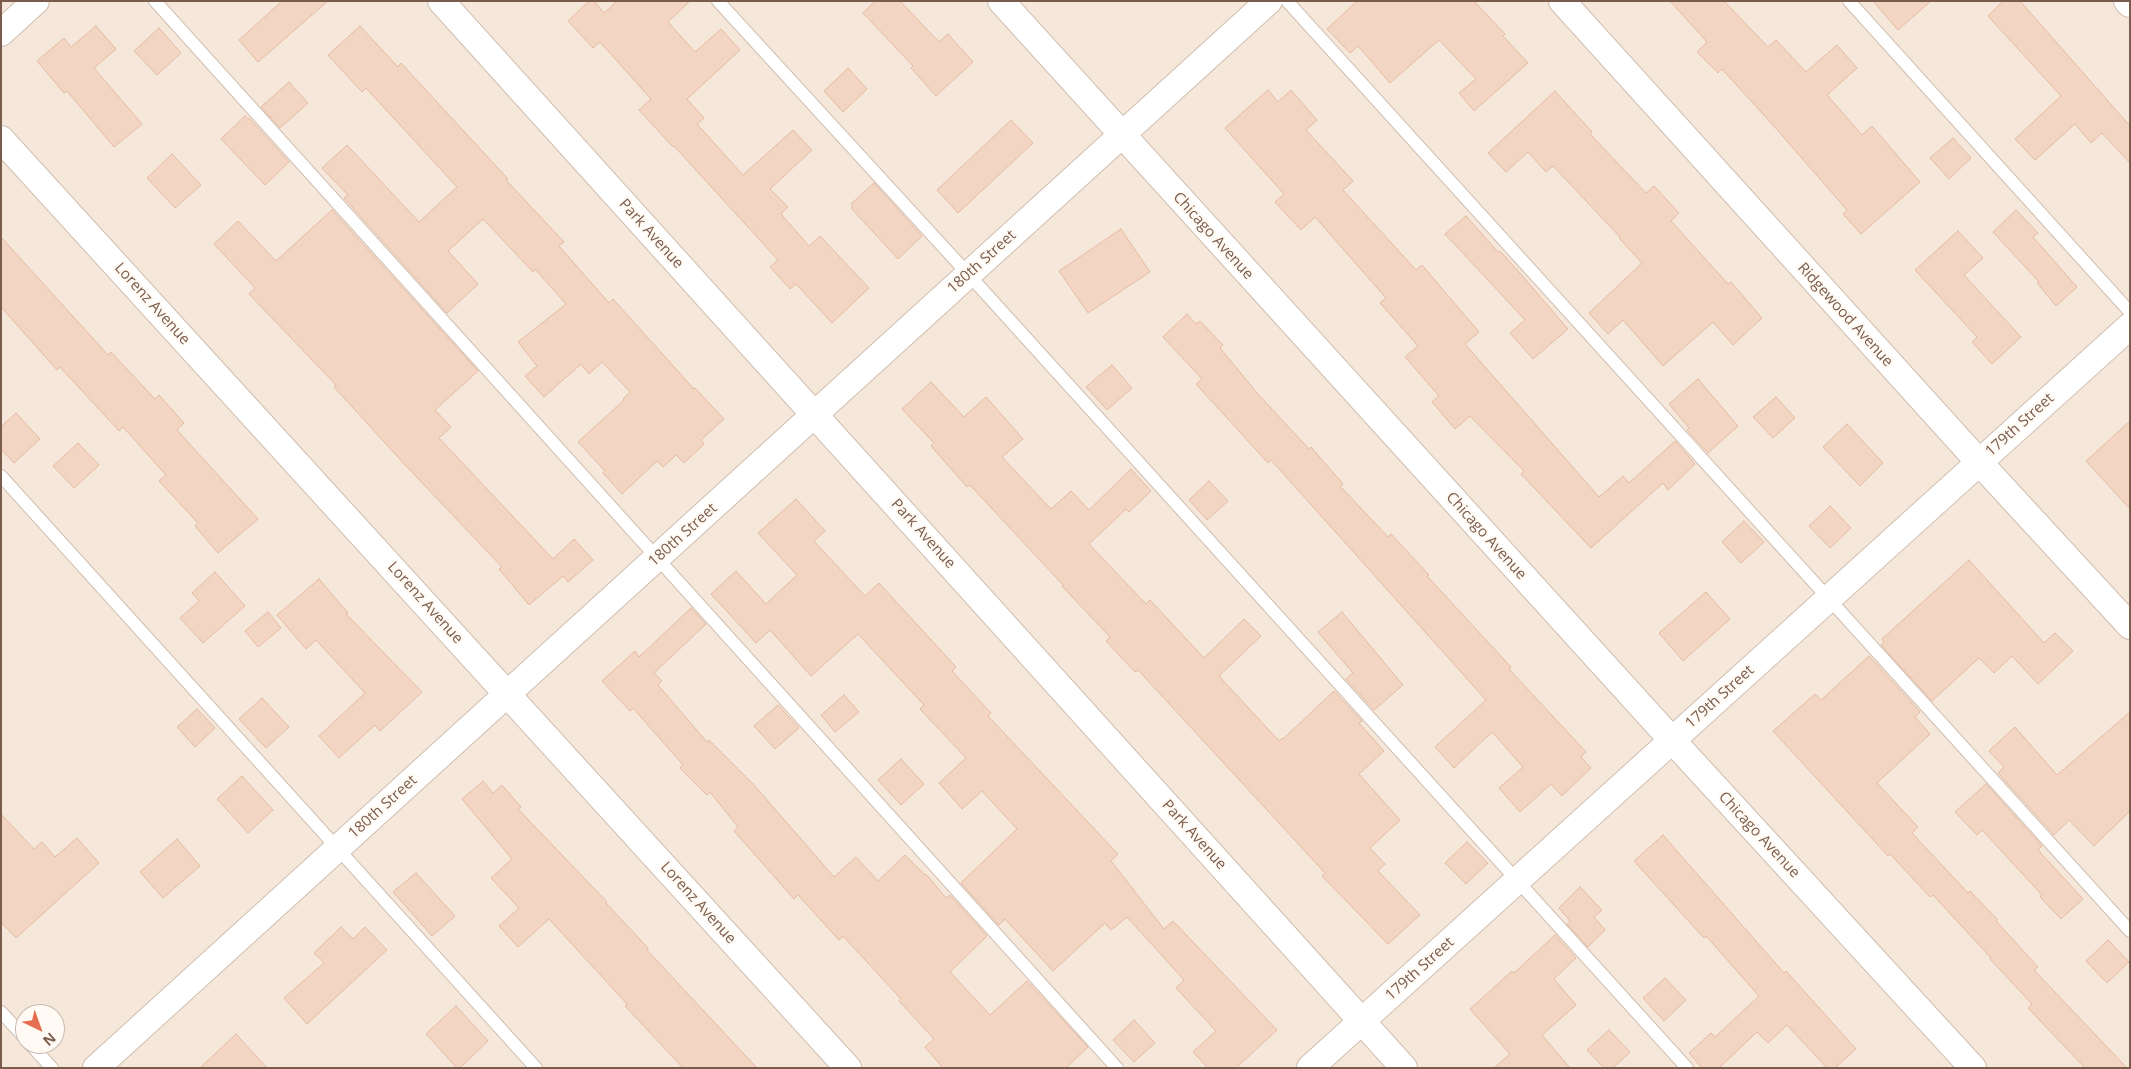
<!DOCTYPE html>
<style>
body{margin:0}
#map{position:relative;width:2131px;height:1069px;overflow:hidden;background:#fdf6ec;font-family:"Open Sans",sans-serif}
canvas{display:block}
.frame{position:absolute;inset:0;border:2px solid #7a5c4d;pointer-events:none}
.north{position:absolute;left:15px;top:1004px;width:50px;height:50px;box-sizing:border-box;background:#fffaf3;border:1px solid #cabbb1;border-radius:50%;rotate:138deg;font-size:14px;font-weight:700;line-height:20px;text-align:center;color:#7a5c4d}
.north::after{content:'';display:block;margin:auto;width:18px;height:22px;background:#e76f51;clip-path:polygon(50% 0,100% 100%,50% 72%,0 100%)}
</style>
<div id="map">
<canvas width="2131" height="1069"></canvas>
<div class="frame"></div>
<div class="north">N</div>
</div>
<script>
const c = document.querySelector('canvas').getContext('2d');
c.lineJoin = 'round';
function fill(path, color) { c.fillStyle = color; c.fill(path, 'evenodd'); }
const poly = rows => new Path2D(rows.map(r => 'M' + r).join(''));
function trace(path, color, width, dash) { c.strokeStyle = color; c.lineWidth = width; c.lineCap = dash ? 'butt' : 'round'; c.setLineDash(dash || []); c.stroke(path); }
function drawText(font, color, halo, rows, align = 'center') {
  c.font = font + ' "Open Sans",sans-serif'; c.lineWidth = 4.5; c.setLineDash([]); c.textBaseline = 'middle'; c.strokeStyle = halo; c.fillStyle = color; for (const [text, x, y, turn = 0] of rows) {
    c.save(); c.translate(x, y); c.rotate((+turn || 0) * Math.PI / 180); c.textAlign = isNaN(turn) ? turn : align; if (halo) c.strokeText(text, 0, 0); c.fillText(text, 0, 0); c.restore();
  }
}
fill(poly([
 [1,1,2130,1,2130,1068,1,1068],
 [25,1014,55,1014,55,1044,25,1044]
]), '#f5e8da');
const building = poly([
 [282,1,328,1,258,62,239,40,282,1],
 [589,1,594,1,604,13,617,1,690,1,668,22,695,52,721,29,740,50,687,99,704,118,697,124,743,175,793,130,812,150,770,189,788,207,781,214,809,246,820,236,869,288,832,323,796,284,790,289,770,267,778,260,674,146,673,147,639,110,651,99,600,42,593,48,568,21,589,1],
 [875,1,900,1,939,42,948,34,973,62,936,96,911,68,913,66,863,13,875,1],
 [1357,1,1474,1,1505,34,1503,36,1528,63,1474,111,1459,93,1476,79,1439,40,1390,83,1358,46,1350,53,1327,29,1357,1],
 [1670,1,1724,1,1768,47,1776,40,1806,72,1837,45,1857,68,1827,95,1862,135,1872,126,1920,182,1861,234,1843,214,1847,210,1772,124,1722,69,1718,73,1697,52,1707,42,1670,1],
 [1873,1,1931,1,1898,30,1873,1],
 [2003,1,2020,1,2130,126,2130,163,2102,133,2091,143,2075,124,2035,160,2015,139,2061,96,1988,16,2003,1],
 [96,26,116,49,94,68,142,124,114,147,67,91,64,93,37,61,64,38,71,47,96,26],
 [360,26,398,67,401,63,508,179,506,180,564,242,559,246,609,303,613,299,694,389,695,388,724,419,701,440,704,444,684,463,676,455,663,467,657,461,622,494,603,473,605,471,578,442,624,400,623,399,630,392,602,362,589,374,581,364,544,397,525,376,537,366,518,342,566,304,535,269,533,272,483,219,448,251,478,284,447,313,344,198,348,195,322,168,347,145,419,222,457,187,366,88,362,92,328,55,360,26],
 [159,28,181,53,157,75,134,51,159,28],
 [848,68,867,89,843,112,824,91,848,68],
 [289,82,308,103,280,128,261,107,289,82],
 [1268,90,1278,102,1291,90,1317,120,1306,130,1353,181,1343,190,1416,270,1422,265,1479,332,1465,344,1599,497,1623,476,1629,483,1675,441,1695,464,1694,465,1668,490,1663,483,1591,548,1521,474,1524,471,1470,416,1455,429,1432,402,1439,396,1405,357,1418,346,1380,303,1386,298,1315,217,1301,230,1275,202,1284,194,1225,128,1268,90],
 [1555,91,1592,132,1590,134,1646,193,1654,186,1679,213,1671,221,1728,284,1731,282,1762,318,1733,345,1713,322,1663,366,1623,320,1608,334,1589,313,1642,263,1619,238,1620,237,1553,166,1546,172,1528,152,1506,172,1488,153,1555,91],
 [245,116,248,119,249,118,289,162,265,185,221,139,245,116],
 [1011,120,1033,143,958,213,937,190,1011,120],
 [1953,138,1971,158,1949,179,1930,158,1953,138],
 [172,154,201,185,175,208,147,178,172,154],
 [874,183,922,236,898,259,851,208,853,207,851,204,874,183],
 [332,210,478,371,435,410,451,427,439,438,553,559,574,539,593,560,568,582,563,576,529,605,499,569,502,567,407,467,334,387,336,385,249,294,255,288,214,244,238,221,276,261,332,210],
 [2016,210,2038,233,2033,237,2077,287,2056,306,2037,283,2039,282,1993,232,2016,210],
 [1466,216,1498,252,1500,251,1519,272,1568,329,1533,359,1510,333,1525,320,1445,234,1466,216],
 [1121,229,1150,272,1088,313,1059,271,1121,229],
 [1958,231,1983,258,1964,275,2021,337,1992,364,1972,342,1977,337,1915,270,1958,231],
 [1,237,108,355,111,352,155,399,159,395,184,423,177,430,258,519,218,553,195,526,198,523,159,481,166,475,123,427,119,431,60,367,57,370,1,307,1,237],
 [1187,314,1196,324,1200,321,1223,345,1220,348,1258,394,1309,449,1311,447,1343,484,1340,486,1388,537,1391,534,1429,575,1427,576,1511,667,1509,669,1586,752,1581,757,1591,768,1562,796,1551,784,1520,812,1499,788,1523,767,1492,732,1454,768,1435,747,1486,700,1271,460,1268,463,1196,384,1202,379,1163,337,1187,314],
 [1112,365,1132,388,1107,410,1086,387,1112,365],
 [1698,379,1738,426,1708,453,1687,430,1689,428,1669,404,1698,379],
 [931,382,964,417,986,397,1023,439,1002,457,1051,509,1071,491,1089,510,1131,469,1151,491,1129,512,1126,509,1089,544,1146,604,1150,600,1204,658,1244,619,1261,636,1219,676,1279,741,1282,738,1283,739,1334,691,1362,721,1359,723,1384,751,1359,774,1400,820,1370,848,1385,864,1378,871,1420,915,1388,944,1322,876,1325,873,1138,670,1135,672,1106,641,1110,637,1062,586,1063,585,970,485,967,487,931,446,934,443,902,409,931,382],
 [1776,397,1795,418,1773,438,1753,417,1776,397],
 [16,413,40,439,14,463,1,449,1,427,16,413],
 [2130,421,2130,509,2086,461,2130,421],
 [1847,424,1883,463,1860,486,1823,447,1847,424],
 [78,443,99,465,74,488,53,466,78,443],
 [1209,481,1228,501,1207,520,1189,500,1209,481],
 [796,499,825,531,814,541,865,596,879,583,956,667,952,671,991,713,988,716,1118,854,1111,861,1164,929,1173,921,1277,1030,1236,1068,1208,1068,1193,1052,1216,1031,1176,988,1184,980,1127,917,1111,930,1105,923,1053,971,1005,919,999,925,961,883,1017,829,982,791,962,809,939,783,966,758,920,709,924,705,858,634,811,676,770,630,756,643,711,594,736,571,766,604,797,575,758,533,796,499],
 [1830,506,1851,528,1830,548,1809,526,1830,506],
 [1744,521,1764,542,1741,563,1722,542,1744,521],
 [1969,560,2044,643,2055,633,2073,651,2038,684,2012,656,1994,673,1979,658,1932,701,1881,645,1884,642,1882,639,1969,560],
 [215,572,245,606,203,643,180,618,199,601,192,593,215,572],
 [319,579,348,613,346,614,422,692,380,731,375,725,339,758,319,736,365,693,316,640,306,649,277,615,319,579],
 [1706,592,1730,619,1683,661,1659,633,1706,592],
 [691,608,706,624,654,673,662,681,658,685,707,742,709,740,754,785,834,877,856,857,878,881,905,855,925,875,926,874,946,898,950,895,987,936,950,972,990,1015,1027,981,1088,1047,1066,1068,943,1068,925,1047,934,1039,899,1001,901,999,843,936,839,940,798,895,794,899,734,831,738,827,710,792,707,795,680,768,683,765,633,708,630,711,602,681,635,651,639,657,691,608],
 [268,612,281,628,258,647,245,631,268,612],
 [1342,612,1403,685,1374,710,1346,679,1353,673,1318,632,1342,612],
 [1869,656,1920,712,1915,717,1930,734,1877,783,1918,827,1912,833,1968,893,1970,891,1997,919,1996,921,2038,967,2034,970,2127,1068,2085,1068,2028,1008,2032,1004,1990,959,1991,958,1933,895,1930,897,1890,854,1888,856,1773,731,1815,694,1821,700,1869,656],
 [844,695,859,712,835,732,821,715,844,695],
 [262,698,289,727,266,748,239,719,262,698],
 [778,705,799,728,775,749,754,726,778,705],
 [197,709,215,728,195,747,177,727,197,709],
 [2130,712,2130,811,2094,846,2069,820,2054,835,1998,773,2004,767,1989,751,2015,727,2057,775,2130,712],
 [901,759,924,784,901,805,878,780,901,759],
 [242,776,273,810,248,833,217,799,242,776],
 [483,781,493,793,502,785,521,807,518,809,607,902,606,903,648,948,647,950,757,1068,683,1068,625,1006,627,1004,549,919,518,947,499,926,519,908,491,878,512,859,462,799,483,781],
 [1986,784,2042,846,2038,850,2083,899,2061,919,2040,897,2042,895,1982,830,1977,835,1955,812,1986,784],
 [1,814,34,849,42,842,55,857,77,838,99,863,16,938,1,922,1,814],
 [1663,835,1784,973,1786,971,1856,1049,1835,1068,1827,1068,1787,1025,1768,1043,1757,1032,1719,1068,1702,1068,1689,1053,1711,1033,1715,1037,1759,996,1706,936,1704,938,1634,861,1663,835],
 [177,839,200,866,163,898,140,872,177,839],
 [1467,842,1488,863,1466,884,1445,863,1467,842],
 [416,873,455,916,432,936,393,892,416,873],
 [1580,887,1602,910,1594,917,1605,930,1588,947,1567,924,1570,921,1559,908,1580,887],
 [341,927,353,939,365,927,387,950,307,1024,284,998,324,963,314,953,341,927],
 [1555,935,1576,958,1554,979,1576,1005,1542,1035,1570,1068,1494,1068,1510,1054,1470,1009,1512,971,1514,973,1555,935],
 [2108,940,2129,962,2107,983,2086,961,2108,940],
 [1665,978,1686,1000,1664,1021,1643,998,1665,978],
 [456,1006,488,1041,460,1068,457,1068,426,1034,456,1006],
 [1134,1020,1155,1043,1134,1062,1113,1040,1134,1020],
 [1609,1030,1630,1052,1613,1068,1604,1068,1587,1050,1609,1030],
 [236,1034,267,1068,200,1068,236,1034]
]);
fill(building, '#f3d5c3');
trace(building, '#e6bba3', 1);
const lane = poly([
 [155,1,1117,1068],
 [718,1,969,275,1687,1068],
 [1287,1,2130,931],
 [1849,1,2130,312],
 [1,476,536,1068],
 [1,1012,25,1038],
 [30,1044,52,1068]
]);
const street = poly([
 [441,1,1404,1068],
 [1001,1,1672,740,1973,1068],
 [1562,1,1979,462,2130,626],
 [2127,1,2130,4],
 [1,33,36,1],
 [1,139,848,1068],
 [96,1068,1269,1],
 [1310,1068,2130,326]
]);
trace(lane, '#d1beb0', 14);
trace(street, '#d1beb0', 28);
trace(lane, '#fff', 12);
trace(street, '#fff', 26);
drawText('15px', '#7a5c4d', '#fffaf3', [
 ["Park Avenue",651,234,48],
 ["Chicago Avenue",1213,236,48],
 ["180th Street",982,262,-42],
 ["Lorenz Avenue",152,304,48],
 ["Ridgewood Avenue",1845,315,48],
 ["179th Street",2020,425,-42],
 ["Park Avenue",923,534,48],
 ["180th Street",683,535,-42],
 ["Chicago Avenue",1486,536,48],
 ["Lorenz Avenue",425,603,48],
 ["179th Street",1720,697,-42],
 ["180th Street",383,807,-42],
 ["Park Avenue",1194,835,48],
 ["Chicago Avenue",1759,835,47],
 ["Lorenz Avenue",698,903,48],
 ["179th Street",1420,969,-42]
]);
</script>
